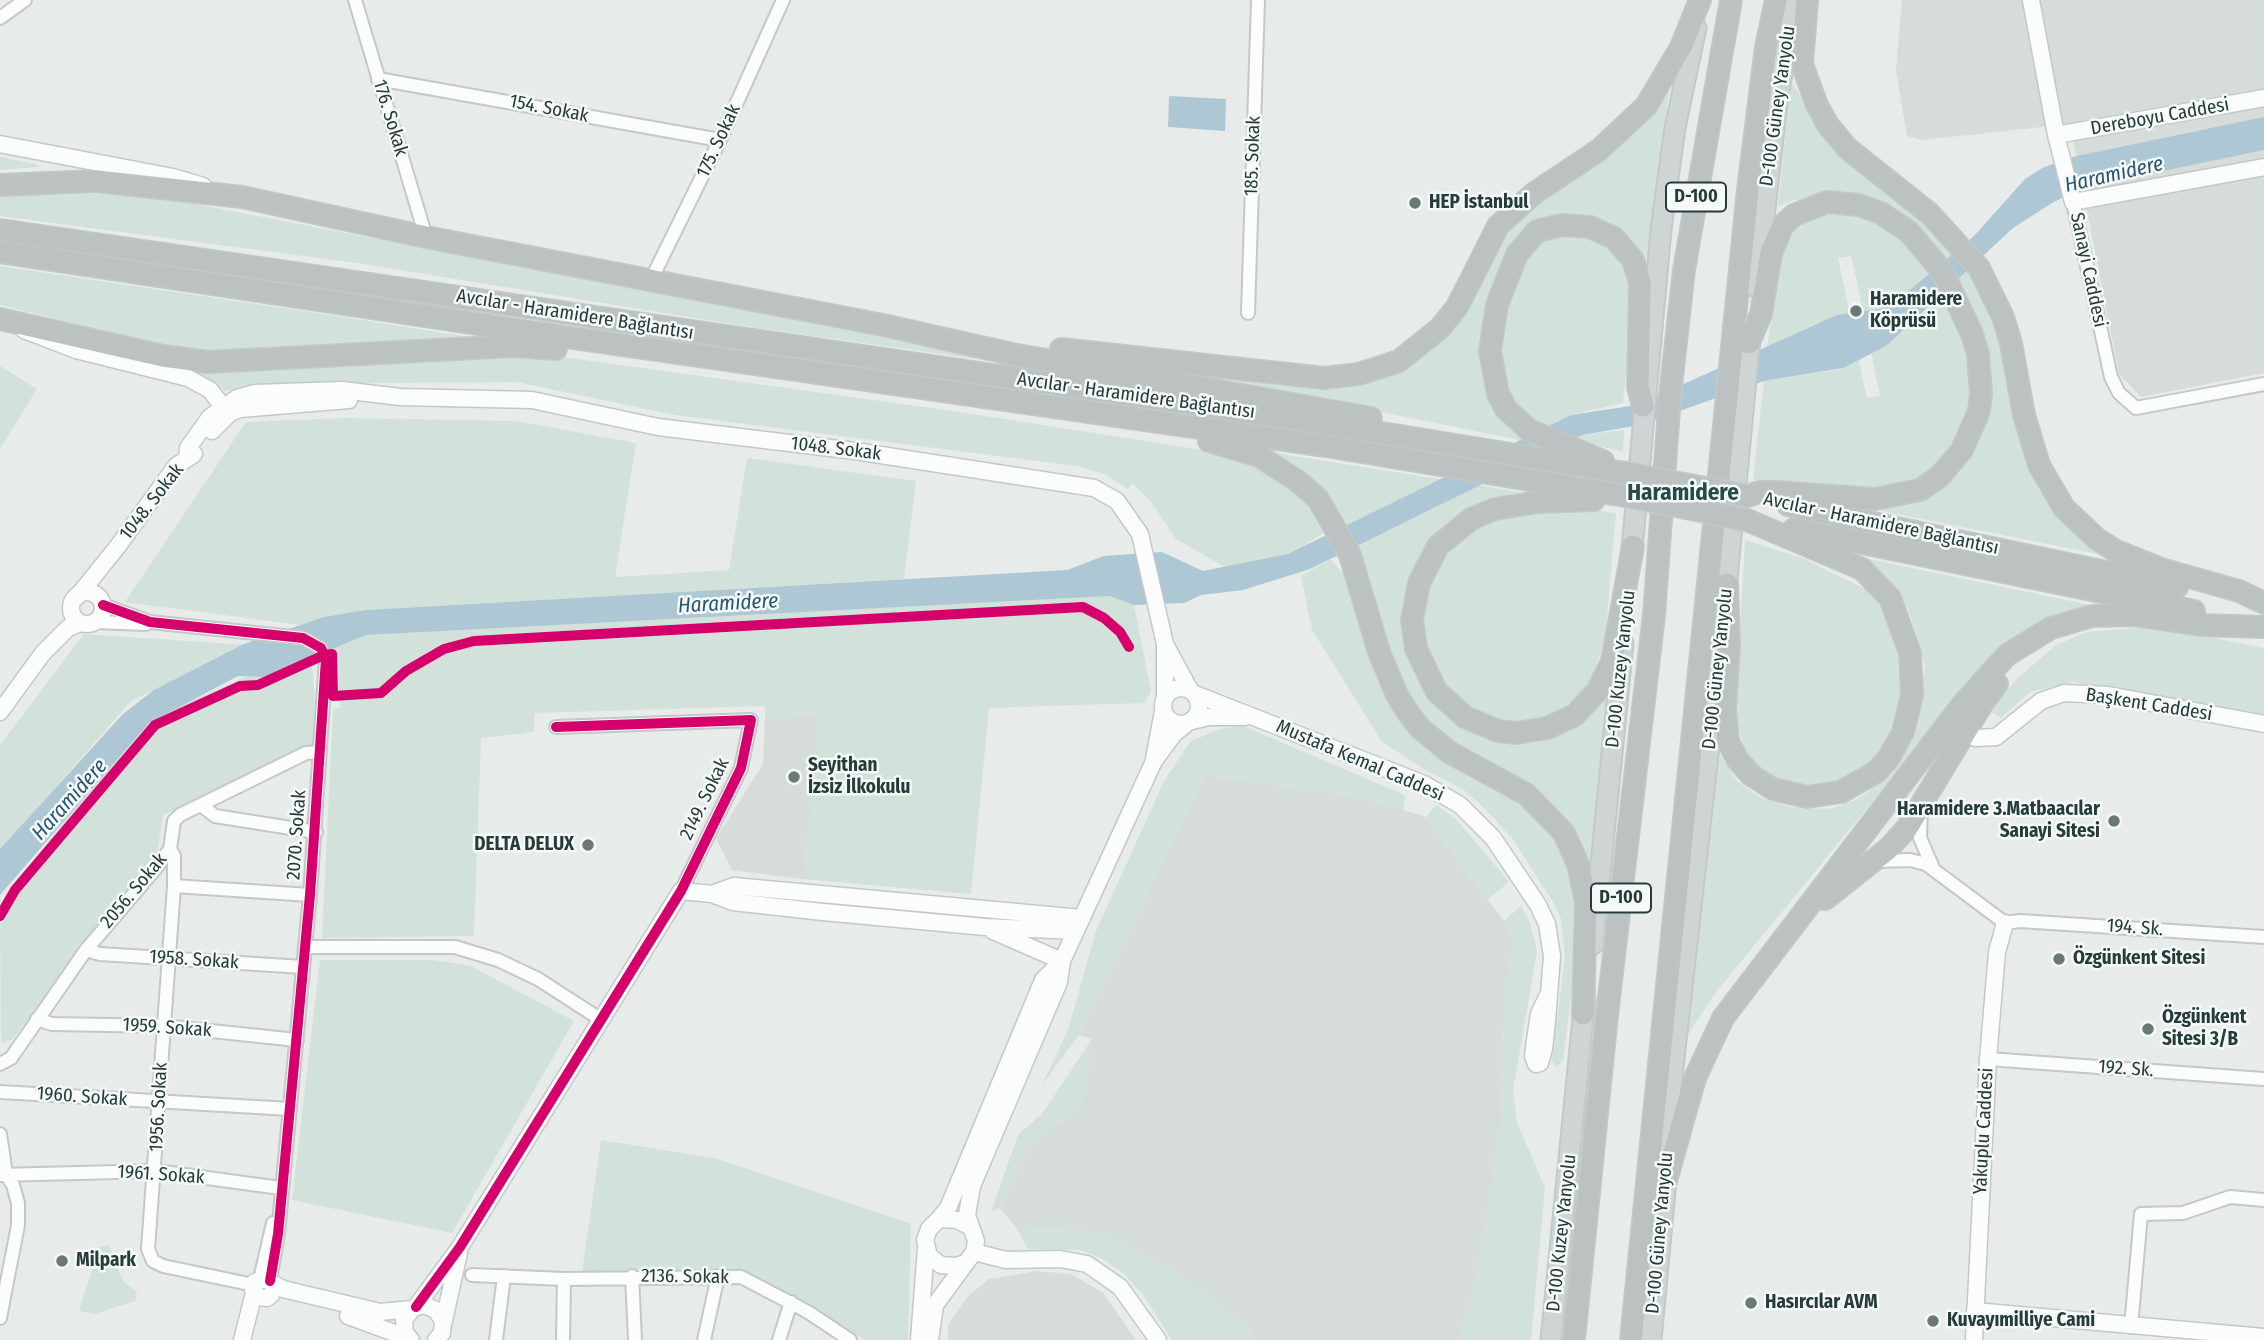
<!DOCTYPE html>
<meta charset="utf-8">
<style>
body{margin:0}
canvas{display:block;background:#e7ebea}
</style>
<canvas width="2264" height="1340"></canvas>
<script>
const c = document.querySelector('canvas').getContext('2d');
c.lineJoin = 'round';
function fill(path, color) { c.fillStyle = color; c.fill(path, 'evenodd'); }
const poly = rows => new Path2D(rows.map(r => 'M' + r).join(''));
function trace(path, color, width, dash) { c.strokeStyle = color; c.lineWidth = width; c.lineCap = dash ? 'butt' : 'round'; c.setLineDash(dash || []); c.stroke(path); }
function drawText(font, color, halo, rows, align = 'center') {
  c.font = font + ' "Fira Sans Condensed",sans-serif'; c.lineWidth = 5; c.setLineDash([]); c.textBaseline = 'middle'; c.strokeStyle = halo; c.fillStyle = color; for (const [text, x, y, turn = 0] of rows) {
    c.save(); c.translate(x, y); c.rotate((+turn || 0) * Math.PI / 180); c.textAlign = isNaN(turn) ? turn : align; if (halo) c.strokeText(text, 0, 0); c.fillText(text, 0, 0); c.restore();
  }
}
fill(poly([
 [1902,0,2264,0,2264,373,2141,397,2119,374,2070,124,1922,140,1907,136,1896,71],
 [820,714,802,879,732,870,716,838,763,764,765,719],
 [1205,775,1364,798,1426,817,1504,921,1513,940,1506,981,1499,1128,1477,1278,1457,1340,1256,1340,1246,1324,1106,1233,1015,1226,1000,1208,1028,1149,1084,1103,1092,1039,1079,1035],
 [1037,1271,1071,1274,1103,1293,1136,1340,948,1340,948,1325,968,1296,989,1279]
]), '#d6dcda');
fill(poly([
 [1793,83,1820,133,1837,150,1930,226,1966,264,1981,291,2000,341,2023,453,2039,490,2063,521,2098,554,1881,511,1917,500,1981,430,1963,291,1860,195,1828,192,1799,201,1796,199,1778,207,1791,84],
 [1669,92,1645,265,1627,238,1611,223,1589,215,1547,217,1532,224,1482,333,1483,371,1488,394,1529,442,1163,368,1309,386,1370,382,1401,371,1423,357,1448,335,1469,308,1507,230,1543,197,1613,152],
 [0,157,36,164,38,167,0,170],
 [125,193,170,199,1048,369,750,327,364,264,0,216,0,196],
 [1847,213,1872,221,1902,238,1925,263,1957,314,1970,364,1971,406,1945,463,1910,485,1834,492,1753,479,1764,381,1842,369,1858,357,1867,398,1880,396,1869,342,1898,334,1939,298,1924,283,1899,301,1864,315,1851,256,1838,258,1850,314,1767,348,1781,255,1795,230,1818,215],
 [1555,233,1586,235,1611,246,1631,284,1633,296,1623,403,1570,415,1581,435,1624,430,1623,452,1587,443,1531,420,1513,405,1497,362,1510,284,1539,240],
 [0,266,344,317,475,338,227,355,185,351,0,305],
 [534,353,953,411,1228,454,1278,479,1304,500,1323,533,1293,554,1226,568,1176,539,1152,503,1132,483,1128,489,1105,474,1077,466,675,415,517,382,255,384,226,391,190,369],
 [0,366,37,389,0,449],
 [346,418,516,421,636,443,615,577,729,570,747,458,916,481,904,579,366,610,300,625,125,602,246,422],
 [1276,453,1526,493,1495,498,1468,508,1442,527,1419,558,1407,592,1449,717,1481,736,1503,742,1525,742,1550,737,1609,688,1590,860,1564,819,1433,729,1401,687,1318,487],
 [1430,485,1439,506,1364,541,1355,521],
 [1585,509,1616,513,1605,641,1591,679,1576,698,1551,717,1522,725,1499,723,1474,715,1434,679,1418,628,1429,576,1438,558,1483,523,1519,513],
 [1745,540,1802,558,1875,594,1889,617,1903,652,1899,713,1887,742,1872,761,1847,778,1822,788,1795,788,1771,780,1747,756,1735,717],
 [1864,558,2095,606,2034,628,2010,641,1988,661,1716,992,1687,1036,1720,755,1738,782,1761,798,1790,807,1829,809,1853,801,1870,791,1912,741,1925,666,1918,638,1908,609,1893,587],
 [1331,559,1347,579,1369,658,1398,719,1426,748,1524,804,1557,837,1572,869,1579,935,1563,1060,1557,1067,1552,1061,1565,957,1561,919,1555,905,1512,838,1486,810,1463,789,1429,772,1382,742,1312,630,1301,576],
 [1109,596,1134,605,1151,691,1145,703,989,708,971,894,802,879,819,714,765,719,765,706,534,713,534,732,481,738,474,936,322,938,333,709,341,707,334,648,366,635],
 [2154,626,2264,648,2264,717,2073,682,2030,692,2001,718,1990,711,2018,678,2056,645,2087,632],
 [84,634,248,645,131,701,0,851,0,745],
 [299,654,312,663,318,742,163,815,157,853,12,1040,1,1043,0,905,72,811,156,716],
 [1241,725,1405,795,1403,810,1364,798,1205,775,1079,1035,1042,1085,1068,1030,1096,931,1164,781,1190,742,1214,731],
 [1436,805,1456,819,1509,882,1488,899,1426,817],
 [1521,906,1530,923,1537,951,1513,1090,1517,1122,1545,1188,1531,1340,1457,1340,1477,1278,1499,1128,1506,981,1513,940,1504,921],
 [320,960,433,960,471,966,574,1021,452,1233,292,1200],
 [1092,1039,1084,1103,1028,1149,1000,1208,991,1212,1018,1135,1042,1114],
 [601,1140,718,1159,911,1224,908,1340,865,1340,742,1272,582,1272],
 [1015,1226,1106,1233,1170,1266,1246,1324,1256,1340,1172,1340,1143,1295,1124,1274,1103,1259,1080,1250,1028,1249],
 [109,1245,123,1281,137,1292,135,1301,95,1314,79,1311,99,1247]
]), '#d2e2da');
fill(poly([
 [1169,96,1226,99,1225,131,1168,127],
 [2264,117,2264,150,2081,188,2052,203,2013,228,1886,346,1843,368,1764,381,1640,425,1582,435,1310,569,1243,590,1201,595,1184,603,1134,605,1109,596,366,635,264,677,238,676,149,723,0,895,0,849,123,714,154,690,244,644,324,617,366,610,1067,570,1104,556,1162,552,1203,571,1288,554,1571,415,1637,405,1837,315,1879,309,1898,300,1974,236,2025,179,2042,168,2072,157]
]), '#aec7d4');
const street = poly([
 [355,0,426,237],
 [0,18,25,0],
 [378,79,720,140],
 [2073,202,2111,377,2119,393,2136,408,2264,384],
 [651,280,720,140,783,0],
 [1248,313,1258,0],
 [103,605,150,622,303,638,321,648,326,659,310,895,278,1234,270,1281],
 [95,622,146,624],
 [556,727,751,720,741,768,681,891],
 [201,805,215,816,316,832],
 [1921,811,1920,838,1934,870],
 [170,849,174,856,174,886,148,1249,153,1261,163,1266,254,1285],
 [1876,861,1910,860,1926,864,2005,923,2020,921,2264,937],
 [174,886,310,895],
 [305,947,455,947,498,960,538,979,600,1019],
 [86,950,100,954,303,967],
 [37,1019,52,1024,164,1026,297,1040],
 [1988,1059,2264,1079],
 [0,1064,11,1058,86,950,156,868,170,849,174,821,180,815,306,753,319,752],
 [0,1092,290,1109],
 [0,1134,6,1174,13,1185,18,1203,18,1225,0,1318],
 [0,1175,156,1171,280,1188],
 [472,1275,564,1279,741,1277,808,1312,850,1340],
 [632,1276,635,1340],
 [260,1279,273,1223],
 [2131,1327,2141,1214,2183,1213,2230,1197,2264,1200],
 [496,1340,504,1276],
 [563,1340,564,1279],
 [704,1340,718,1276],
 [779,1340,791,1302]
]);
const secondary = poly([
 [2031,0,2056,135,2073,202,2264,167],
 [2056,135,2264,98],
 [0,144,173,177,203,186],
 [24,330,76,350,188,378,210,390,228,413],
 [212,431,230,413,240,409,349,400],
 [187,458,188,448,210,417,237,398,255,393,342,390,400,397,532,400,658,427,855,451,1094,488,1117,501,1140,534,1165,644,1165,697],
 '71 608a16 16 0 1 1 32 0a16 16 0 1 1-32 0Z',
 [77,597,118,546,176,466,194,454],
 [1165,644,1190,690],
 '1163 706a18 18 0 1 1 36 0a18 18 0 1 1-36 0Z',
 [1195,694,1381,767,1424,784,1460,805,1493,838,1538,905,1547,924,1552,956,1547,1021,1544,1049,1540,1063,1536,1064,1533,1056,1536,1033,1539,1014,1549,993],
 [0,712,43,653,68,628,81,623],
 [1192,721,1209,717,1245,717],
 [1966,731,1975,738,1996,737,2041,701,2064,693,2108,695,2264,724],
 [1154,759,1163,711],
 [712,894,734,886,1082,918],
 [993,931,1062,961],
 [939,1219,948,1208,1043,980,1062,961,1154,761,1173,735,1186,724],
 [974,1252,1006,1260,1060,1259,1087,1264,1120,1287,1158,1340],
 [965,1263,957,1266,941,1265,929,1256,925,1240,929,1229,939,1219,957,1220,971,1227],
 [271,1295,267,1298,258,1297,253,1290,255,1282,265,1279,283,1289,380,1312,412,1309],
 [416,1307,460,1247,681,891,712,894,733,902,823,912,985,927,1076,931],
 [1975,1311,2264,1337],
 [348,1316,408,1338],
 [443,1325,459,1253],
 [242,1340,254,1293],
 [411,1340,405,1333,404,1320,412,1309,424,1305,436,1310,443,1321,442,1333,436,1340],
 [919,1340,926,1248],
 [930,1340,935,1305,974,1252,976,1241,967,1215,972,1186,1059,982,1062,961],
 [1974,1340,1988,1059,1997,952,2005,923]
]);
const primary = poly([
 [1756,287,1778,96,1795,0],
 [1631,560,1661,229,1675,128,1696,28],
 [1725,600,1751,327],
 [1593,944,1623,643],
 [1551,1340,1585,998],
 [1651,1340,1666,1181,1671,1085,1719,658]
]);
const highway = poly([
 [1807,0,1802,64,1817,105,1828,125,1847,148,1930,214,1979,268,2003,317,2011,343,2024,415,2039,465,2064,508,2097,539,2116,551,2161,569,2239,591,2264,603],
 [0,185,97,181,242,197,426,237,883,325,1012,354,1371,418],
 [0,230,1309,421,1626,473],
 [0,252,517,330,1326,446,1625,496],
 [0,319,163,356,208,362,513,346,556,349],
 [1061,349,1324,378,1359,374,1399,361,1440,328,1457,307,1498,226,1533,194,1599,150,1646,106,1681,47,1700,0],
 [1209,441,1259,456,1299,482,1318,499,1350,555,1379,652,1397,695,1409,714,1420,728,1449,752,1526,794,1564,833,1578,864,1586,902,1583,1014],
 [1603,461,1529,430,1506,409,1498,394,1490,351,1497,305,1517,254,1537,231,1562,225,1590,227,1614,238,1633,260,1640,282,1638,387,1643,406],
 [1748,496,1759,492,1777,492,1875,499,1920,490,1939,477,1962,450,1979,411,1981,393,1978,354,1972,334,1942,271,1909,232,1881,213,1859,205,1827,202,1794,215,1783,225,1771,253,1761,314,1749,343],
 [1594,500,1538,502,1495,509,1471,519,1438,546,1419,583,1412,620,1416,649,1437,692,1465,717,1498,731,1516,733,1547,728,1575,715,1598,690,1612,661,1633,546],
 [1788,505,2177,587],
 [1794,529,2194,611],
 [1727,584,1729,645,1725,710,1728,741,1737,759,1751,775,1773,789,1807,797,1841,792,1876,772,1888,759,1903,732,1912,695,1910,653,1890,598,1862,569,1747,520],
 [1825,899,1888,849,1907,828,1984,701,1997,684],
 [1666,1181,1695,1078,1723,1018,1962,705,2007,655,2051,628,2092,616,2134,615,2201,625,2264,627],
 [1574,1340,1607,1015,1654,615,1670,396,1684,270,1731,0],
 [1631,1340,1748,190,1766,47,1776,0]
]);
trace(street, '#c4c8c7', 16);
trace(secondary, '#c4c9c8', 19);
trace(primary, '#c3c9c9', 23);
trace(highway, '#c3c9c9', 24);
trace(street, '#fbfcfc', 12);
trace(secondary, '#fbfcfc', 16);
trace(primary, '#cfd5d5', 19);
trace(highway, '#bcc2c2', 21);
const highwayBridge = poly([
 [1626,473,1748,496],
 [1625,496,1747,520]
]);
trace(highwayBridge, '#c3c9c9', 24, []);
trace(highwayBridge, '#bcc2c2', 21);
trace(poly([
 [103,605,150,622,303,638,321,648,326,659,310,895,278,1234,270,1281],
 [0,916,15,890,155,725,240,686,258,685,324,655,332,654,333,696,381,693,406,671,444,649,474,641,1083,607,1104,618,1120,632,1129,647],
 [416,1307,460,1247,681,891,741,768,751,720,556,727]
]), '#d6006c', 10);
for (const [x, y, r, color] of [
 [1415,203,7,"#6a7978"],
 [1856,311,7,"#6a7978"],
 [794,777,7,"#6a7978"],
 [2114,821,7,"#6a7978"],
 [588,845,7,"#6a7978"],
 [2059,959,7,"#6a7978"],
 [2148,1029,7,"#6a7978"],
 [62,1261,7,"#6a7978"],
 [1751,1303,7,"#6a7978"],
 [1933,1321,7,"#6a7978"]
]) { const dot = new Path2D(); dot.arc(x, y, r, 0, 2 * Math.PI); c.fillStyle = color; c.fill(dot); trace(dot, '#f5f9f8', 2.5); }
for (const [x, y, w] of [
 [1696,197,60],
 [1621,898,60]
]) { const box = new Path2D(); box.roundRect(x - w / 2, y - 14.5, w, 29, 5); c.fillStyle = '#f5f9f8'; c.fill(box); trace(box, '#263c3b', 2); }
drawText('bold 18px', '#263c3b', null, [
 ["D-100",1696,197],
 ["D-100",1621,898]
]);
drawText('19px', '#263c3b', '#f5f9f8', [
 ["D-100 Güney Yanyolu",1778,106,-82],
 ["154. Sokak",549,109,11],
 ["Dereboyu Caddesi",2160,117,-10],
 ["176. Sokak",390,118,73],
 ["175. Sokak",719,141,-65],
 ["185. Sokak",1253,156,-88],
 ["Sanayi Caddesi",2088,270,78],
 ["Avcılar - Haramidere Bağlantısı",575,315,9],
 ["Avcılar - Haramidere Bağlantısı",1136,396,8],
 ["1048. Sokak",836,449,7],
 ["1048. Sokak",152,502,-52],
 ["Avcılar - Haramidere Bağlantısı",1881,524,12],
 ["D-100 Kuzey Yanyolu",1621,669,-84],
 ["D-100 Güney Yanyolu",1718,669,-84],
 ["Başkent Caddesi",2149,705,9],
 ["Mustafa Kemal Caddesi",1360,761,23],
 ["2149. Sokak",705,799,-64],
 ["2070. Sokak",297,835,-86],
 ["2056. Sokak",134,891,-50],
 ["194. Sk.",2135,928,4],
 ["1958. Sokak",194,960,4],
 ["1959. Sokak",167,1028,4],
 ["192. Sk.",2126,1069,4],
 ["1960. Sokak",82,1097,4],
 ["1956. Sokak",159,1107,-87],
 ["Yakuplu Caddesi",1984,1131,-87],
 ["1961. Sokak",161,1175,4],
 ["D-100 Kuzey Yanyolu",1562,1233,-84],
 ["D-100 Güney Yanyolu",1660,1233,-85],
 ["2136. Sokak",685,1277,1]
]);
drawText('bold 19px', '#263c3b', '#f5f9f8', [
 ["HEP İstanbul",1429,203],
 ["Haramidere",1870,300],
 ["Köprüsü",1870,322],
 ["Seyithan",808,766],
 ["İzsiz İlkokulu",808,788],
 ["Haramidere 3.Matbaacılar",2100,810,"right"],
 ["Sanayi Sitesi",2100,832,"right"],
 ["DELTA DELUX",574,845,"right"],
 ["Özgünkent Sitesi",2073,959],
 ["Özgünkent",2162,1018],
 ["Sitesi 3/B",2162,1040],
 ["Milpark",76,1261],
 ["Hasırcılar AVM",1765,1303],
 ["Kuvayımilliye Cami",1947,1321]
], 'left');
drawText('italic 21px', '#285671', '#f5f9f8', [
 ["Haramidere",2114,175,-13],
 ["Haramidere",728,604,-3],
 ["Haramidere",70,800,-48]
]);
drawText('bold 23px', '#254c4a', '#f5f9f8', [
 ["Haramidere",1683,494]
]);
</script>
